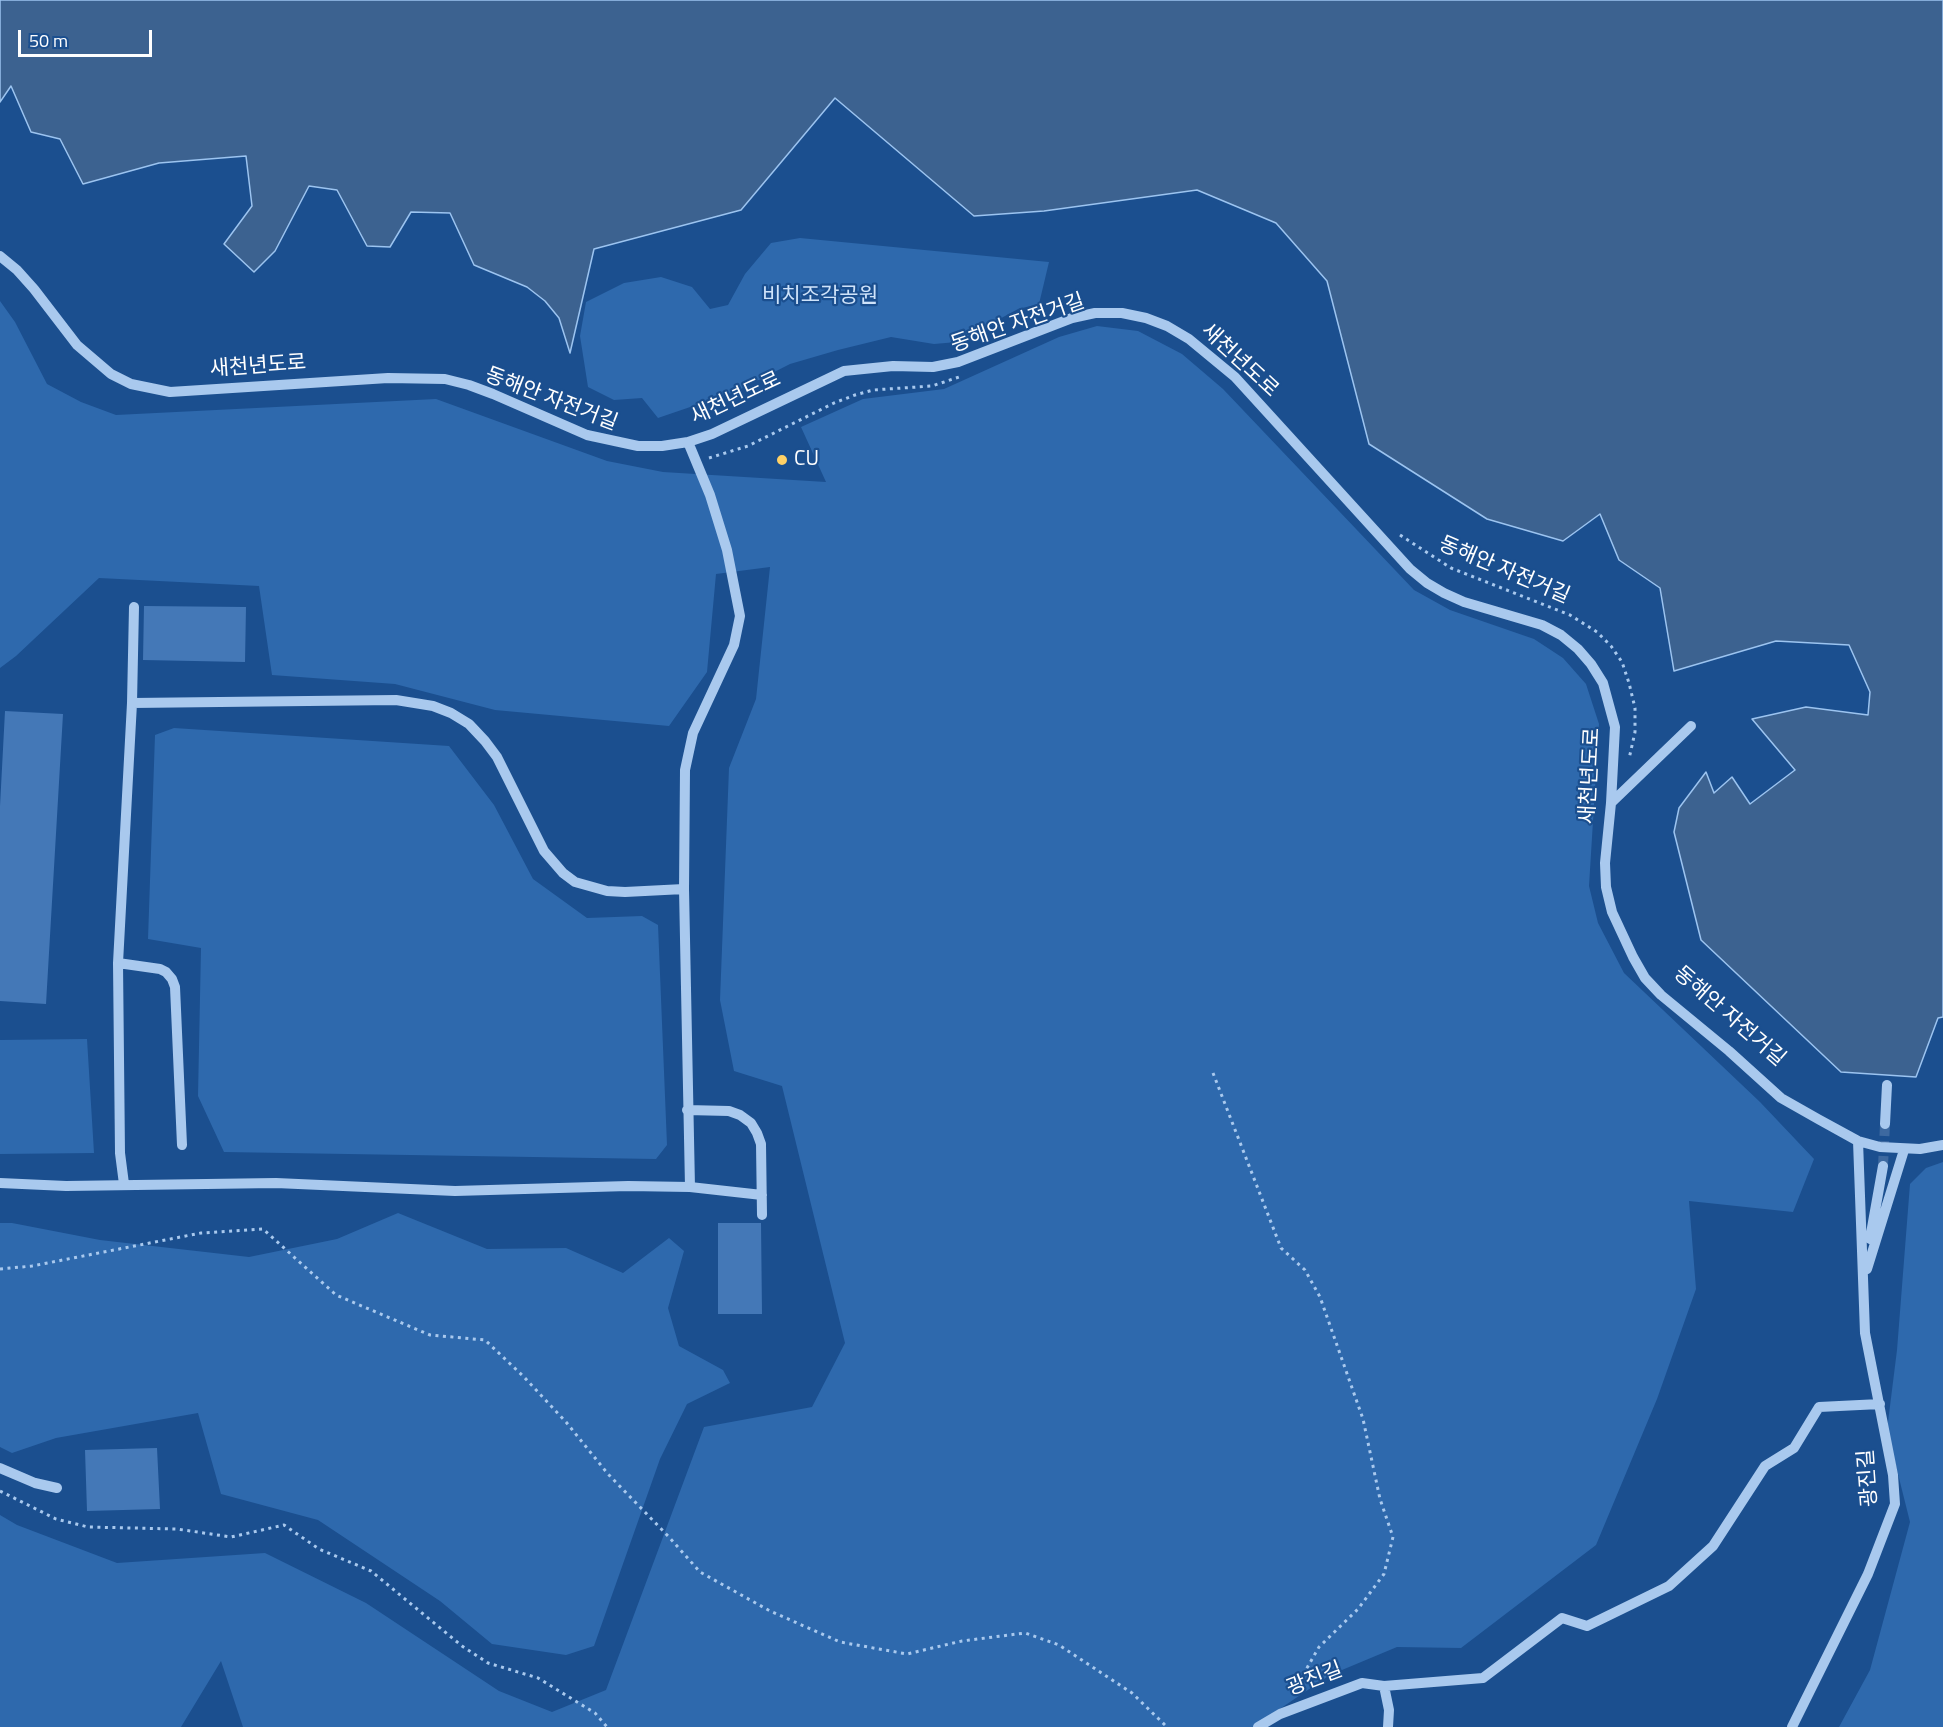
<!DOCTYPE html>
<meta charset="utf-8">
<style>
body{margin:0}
#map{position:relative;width:1943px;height:1727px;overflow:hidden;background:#1b4f8f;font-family:"Titillium Web",sans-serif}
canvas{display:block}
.scale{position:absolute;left:18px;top:30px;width:134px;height:27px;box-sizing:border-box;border:3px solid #fff;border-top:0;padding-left:8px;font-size:18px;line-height:21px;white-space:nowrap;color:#fff;-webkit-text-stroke:4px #1b4f8f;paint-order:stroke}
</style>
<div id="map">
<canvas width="1943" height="1727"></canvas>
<div class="scale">50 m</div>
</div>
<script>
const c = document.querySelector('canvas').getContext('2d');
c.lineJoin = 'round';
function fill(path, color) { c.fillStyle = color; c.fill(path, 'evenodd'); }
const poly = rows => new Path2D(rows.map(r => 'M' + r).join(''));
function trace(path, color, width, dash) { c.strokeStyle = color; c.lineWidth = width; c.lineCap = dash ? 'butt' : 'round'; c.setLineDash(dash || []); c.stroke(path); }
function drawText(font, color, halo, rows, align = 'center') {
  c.font = font + ' "Titillium Web","Noto Sans KR",sans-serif'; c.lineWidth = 4.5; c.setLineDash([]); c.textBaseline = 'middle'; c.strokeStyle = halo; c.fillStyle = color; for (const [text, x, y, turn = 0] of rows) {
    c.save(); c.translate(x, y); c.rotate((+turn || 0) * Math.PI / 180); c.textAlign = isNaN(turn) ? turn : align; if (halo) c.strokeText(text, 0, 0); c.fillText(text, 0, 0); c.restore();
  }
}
fill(poly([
 [800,238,1049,262,1039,304,1018,309,957,342,934,344,891,337,838,350,790,364,737,391,658,418,642,398,614,400,588,387,580,336,586,302,624,283,661,277,692,287,710,309,728,305,745,274,771,243],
 [0,301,15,322,47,384,81,402,116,415,436,399,607,461,663,472,826,482,801,427,863,399,944,389,1059,337,1097,326,1138,331,1182,354,1223,389,1414,590,1450,610,1534,639,1563,658,1586,684,1599,724,1589,886,1598,923,1624,973,1760,1102,1814,1159,1793,1212,1689,1201,1696,1289,1657,1399,1596,1545,1461,1648,1397,1647,1330,1675,1253,1727,243,1727,221,1661,181,1727,0,1727,0,1515,17,1525,117,1563,265,1553,366,1603,499,1691,552,1712,606,1690,704,1427,812,1407,845,1343,782,1086,734,1071,720,1000,729,768,756,699,770,567,716,574,707,672,669,726,495,710,395,684,272,675,259,586,99,578,16,656,0,668],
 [174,728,449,746,494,805,533,879,587,918,642,916,658,925,667,1145,656,1159,224,1152,198,1096,201,948,148,939,155,735],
 [87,1039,94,1153,0,1154,0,1040],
 [1943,1162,1943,1727,1839,1727,1870,1670,1910,1522,1887,1430,1897,1350,1910,1184,1926,1168],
 [398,1213,487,1249,566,1248,623,1273,669,1238,684,1251,668,1308,679,1346,723,1370,730,1383,687,1404,660,1459,594,1646,566,1655,492,1644,440,1601,318,1520,221,1494,198,1413,56,1438,12,1453,0,1447,0,1223,12,1223,100,1240,249,1257,337,1239]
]), '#2e69ad');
const water = poly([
 [0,0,1943,0,1943,1017,1938,1018,1916,1077,1841,1072,1701,940,1674,832,1679,808,1706,772,1714,793,1732,777,1750,804,1795,770,1752,719,1806,707,1868,715,1870,692,1849,645,1776,641,1674,671,1660,588,1619,560,1600,514,1563,541,1487,519,1369,444,1327,281,1276,223,1197,190,1044,211,974,216,835,98,741,210,594,249,570,353,559,318,545,301,527,287,474,265,450,213,411,212,390,247,367,246,337,190,309,186,275,251,254,272,224,244,252,206,246,156,159,163,83,184,60,139,31,132,11,86,0,102,0,0]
]);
fill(water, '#3c6290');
trace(water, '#9cc4f0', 1.5);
fill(poly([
 [144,606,246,607,245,662,143,660],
 [5,711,63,714,46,1004,0,1001,0,806],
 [718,1223,761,1223,762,1314,718,1314],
 [157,1448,160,1509,87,1511,85,1450]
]), '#4478b7');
trace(poly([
 [1883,1166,1885,1124]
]), '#3d69a0', 10, [10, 5]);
trace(poly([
 [709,458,748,446,834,403,855,395,873,390,932,386,959,377],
 [1400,535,1451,568,1570,615,1597,632,1611,646,1622,662,1629,683,1635,708,1635,732,1629,759],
 [1213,1073,1281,1248,1305,1270,1320,1297,1363,1419,1380,1499,1393,1537,1384,1574,1358,1609,1319,1647,1292,1694],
 [0,1269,32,1266,201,1233,263,1229,336,1295,430,1335,485,1340,523,1376,566,1422,608,1474,669,1537,700,1572,770,1611,840,1642,907,1654,962,1641,1025,1633,1059,1645,1132,1693,1167,1727],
 [0,1491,56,1519,88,1527,177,1529,231,1537,284,1525,319,1549,371,1571,462,1646,488,1663,538,1678,595,1713,607,1727]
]), '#a9c9ee', 3, [3, 4.5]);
trace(poly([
 [0,256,17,270,34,289,77,345,111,374,131,384,170,392,388,378,445,379,469,385,493,394,587,435,638,446,662,446,688,442,712,434,844,371,893,366,933,367,958,362,1072,318,1095,313,1122,313,1146,318,1167,326,1189,339,1235,377,1410,569,1427,583,1444,593,1464,602,1542,625,1561,635,1578,649,1591,664,1603,683,1615,727,1611,803,1605,863,1606,887,1612,912,1633,957,1645,978,1661,995,1729,1051,1781,1098,1818,1119,1858,1141,1880,1147,1920,1149,1943,1145],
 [688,442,710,495,727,550,740,616,734,645,693,733,685,770,684,889,690,1187],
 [132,703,396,700,433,706,451,713,469,724,485,741,497,757,544,851,563,873,575,882,607,891,625,892,684,889],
 [1611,803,1691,726],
 [118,963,160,969,166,972,172,979,175,987,182,1145],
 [687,1110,729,1111,740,1115,751,1123,757,1133,761,1144,762,1215],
 [1885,1124,1887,1085],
 [0,1183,66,1186,276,1183,455,1191,628,1186,690,1187,762,1195],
 [124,1184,120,1153,118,963,132,703,134,607],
 [1870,1239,1883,1166],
 [1867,1269,1904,1150],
 [0,1468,35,1483,57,1488],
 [1384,1686,1483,1678,1562,1618,1587,1626,1669,1586,1713,1546,1765,1466,1794,1448,1819,1407,1880,1404],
 [1258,1727,1280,1714,1362,1683,1384,1686,1389,1710,1388,1727],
 [1792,1727,1868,1574,1895,1504,1893,1475,1865,1333,1858,1141]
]), '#a9c9ee', 10);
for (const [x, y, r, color] of [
 [782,460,6,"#ffd166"]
]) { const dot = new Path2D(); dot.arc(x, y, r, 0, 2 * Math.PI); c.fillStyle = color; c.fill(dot); trace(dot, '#1b4f8f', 2); }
drawText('21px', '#cfe3fa', '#1b4f8f', [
 ["비치조각공원",820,297]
]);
drawText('21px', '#fff', '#1b4f8f', [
 ["동해안 자전거길",1018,324,-19],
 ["새천년도로",1239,361,43],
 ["새천년도로",258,367,-4],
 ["새천년도로",736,399,-25],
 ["동해안 자전거길",551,400,21],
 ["동해안 자전거길",1504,571,23],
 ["새천년도로",1591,776,-87],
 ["동해안 자전거길",1729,1017,41],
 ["광진길",1869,1478,-94],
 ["광진길",1315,1680,-21]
]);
drawText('21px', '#fff', '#1b4f8f', [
 ["CU",794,460]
], 'left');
</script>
